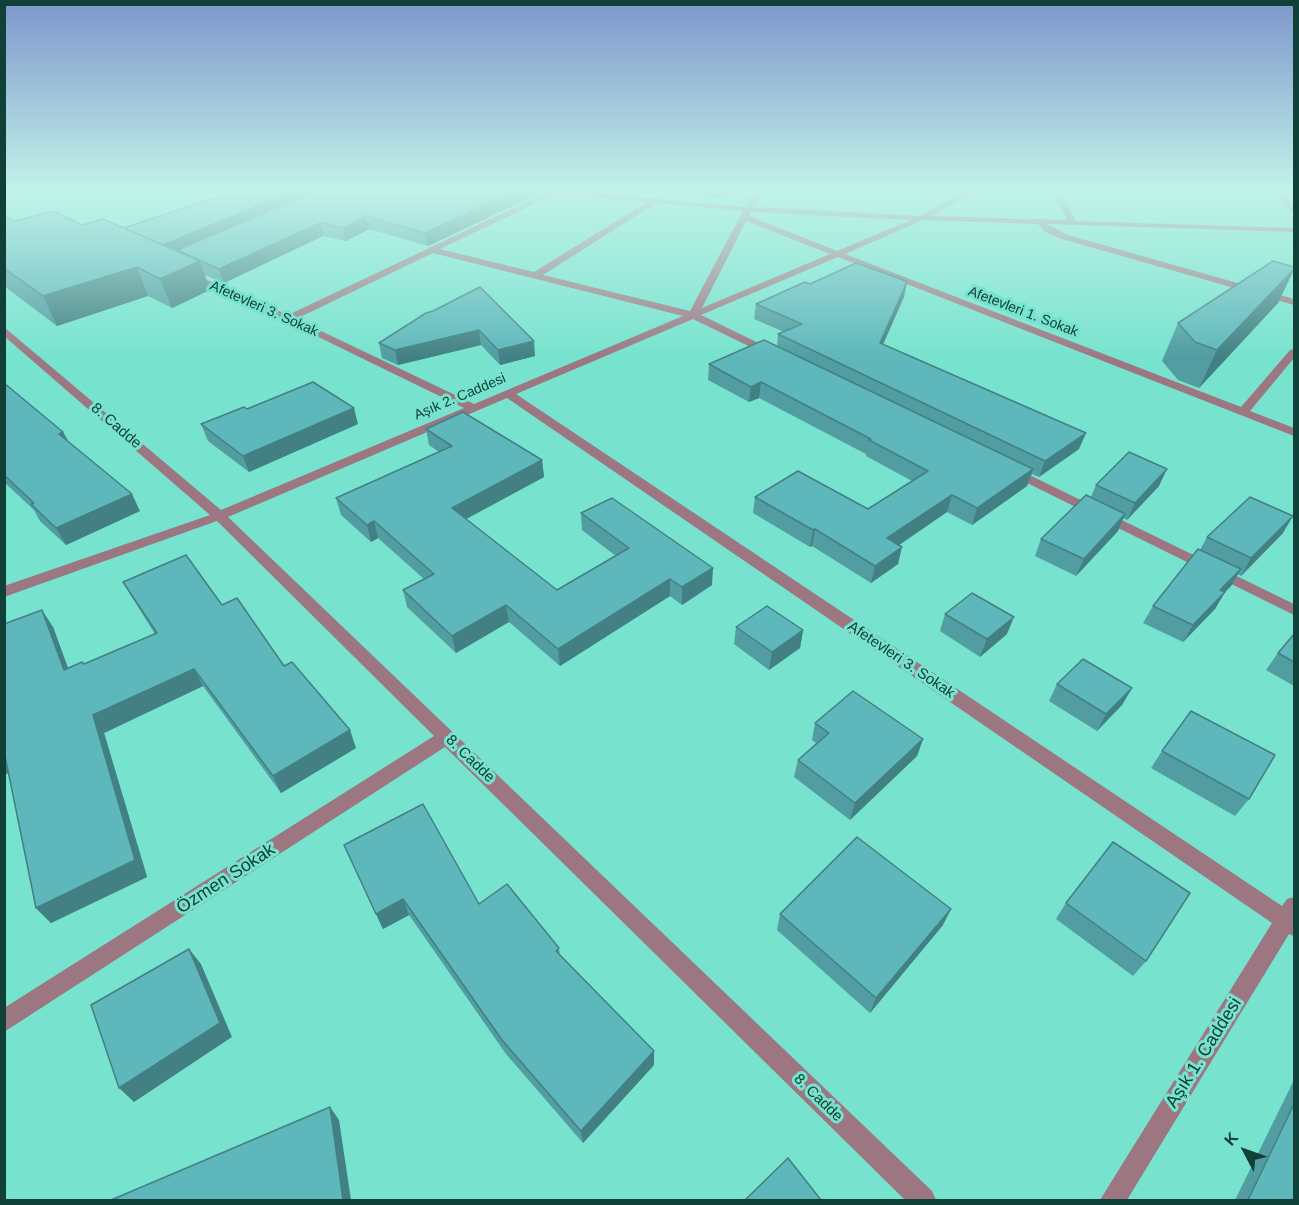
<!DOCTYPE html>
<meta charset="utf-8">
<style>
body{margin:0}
#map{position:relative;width:1299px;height:1205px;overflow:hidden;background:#77e3ce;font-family:Helvetica,sans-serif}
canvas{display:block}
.frame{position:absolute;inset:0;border:6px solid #114038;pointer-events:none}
.north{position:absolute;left:1215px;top:1121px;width:60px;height:60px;-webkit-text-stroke:4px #77e3ce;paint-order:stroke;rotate:311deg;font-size:16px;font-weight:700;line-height:24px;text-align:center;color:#114038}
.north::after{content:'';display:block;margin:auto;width:21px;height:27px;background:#114038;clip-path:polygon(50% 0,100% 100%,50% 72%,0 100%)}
</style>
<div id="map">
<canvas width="1299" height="1205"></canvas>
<div class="frame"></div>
<div class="north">K</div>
</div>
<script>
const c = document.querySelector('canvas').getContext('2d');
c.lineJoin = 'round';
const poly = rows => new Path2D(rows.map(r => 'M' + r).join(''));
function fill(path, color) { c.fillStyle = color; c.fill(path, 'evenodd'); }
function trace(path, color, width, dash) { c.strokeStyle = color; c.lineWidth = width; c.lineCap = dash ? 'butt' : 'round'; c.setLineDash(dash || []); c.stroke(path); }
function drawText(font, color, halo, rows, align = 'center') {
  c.font = font + ' Helvetica,sans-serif'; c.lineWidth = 6; c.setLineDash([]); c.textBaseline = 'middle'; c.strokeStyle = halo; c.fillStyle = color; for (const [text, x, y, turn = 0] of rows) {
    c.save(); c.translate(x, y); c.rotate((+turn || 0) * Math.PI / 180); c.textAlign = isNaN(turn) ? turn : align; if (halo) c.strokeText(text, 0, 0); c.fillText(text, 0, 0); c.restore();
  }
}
fill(poly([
 [521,189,552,189,746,207,755,189,763,189,754,207,921,216,968,189,978,189,932,216,1067,220,1051,189,1059,189,1076,221,1294,228,1294,232,1047,224,1068,235,1294,299,1294,305,1062,239,1045,232,1038,224,923,220,845,254,1241,407,1290,350,1294,349,1294,358,1250,411,1294,428,1294,436,838,257,701,315,777,352,777,356,769,356,693,319,516,394,1282,906,1287,899,1294,897,1294,936,1289,934,1127,1200,1100,1200,1272,923,507,398,228,517,932,1191,936,1200,905,1200,445,747,4,1032,4,1008,434,736,217,521,4,597,4,586,210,515,4,336,4,327,221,510,464,408,265,311,188,278,188,274,194,274,288,315,545,193,521,189],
 [555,194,647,202,534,272,440,249,555,194],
 [656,203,743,211,690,311,543,275,656,203],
 [751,212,911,220,837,251,749,216,751,212],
 [746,221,830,254,702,308,746,221],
 [433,253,683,316,474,404,296,319,433,253],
 [1271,189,1279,189,1294,205,1294,211,1291,211,1271,189],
 [1013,467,1294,604,1294,615,1009,474,1007,471,1009,468,1013,467]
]), '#9c7782');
fill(poly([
 [691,189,730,189,726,198,690,195],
 [1288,189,1294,189,1294,195],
 [538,194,428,246,369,229,346,241,323,236,224,283,205,275,210,290,172,308,148,296,57,326,4,286,4,215,14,221,124,228],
 [1294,267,1294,270,1278,303,1199,388,1178,380,1162,361,1178,323],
 [810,284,904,297,883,344,1079,449,1039,477,1032,474,1027,486,972,525,947,512,899,545,898,564,871,583,812,546,810,547,753,513,755,497,868,509,912,481,866,456,866,454,759,398,749,402,708,380,709,364,777,347,778,334,784,332,754,319,756,304],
 [480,287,535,356,500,365,481,345,398,365,382,358,379,343,433,311],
 [4,383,63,432,69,442,140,511,66,545,40,521,34,510,4,482],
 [247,409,358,424,249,472,208,441,201,424],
 [426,429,542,460,544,477,466,519,557,590,616,556,582,530,581,513,712,585,682,605,670,596,560,666,509,622,456,653,407,607,403,590,424,579,378,538,371,542,341,515,336,498,439,452,429,445],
 [1096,485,1159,486,1127,520,1123,518,1118,531,1076,576,1035,556,1041,539,1091,497],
 [1283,533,1241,576,1238,574,1231,586,1225,592,1215,609,1183,642,1143,623,1153,606,1200,550,1207,537],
 [123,582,222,605,284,666,356,748,281,793,203,686,104,733,147,877,51,923,36,908,9,772,4,775,4,624,53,627,68,668,84,664,155,634,133,599],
 [945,614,1007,634,980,657,940,631],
 [736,627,803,630,800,648,769,670,734,644],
 [1294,634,1294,686,1266,670,1278,653],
 [1057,684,1132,688,1122,705,1097,731,1049,701],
 [815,723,923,739,917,756,850,820,794,777,798,760,816,743,812,740],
 [1162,751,1249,799,1235,816,1151,768],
 [344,845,479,904,559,948,560,956,654,1051,654,1065,583,1143,506,1054,409,915,383,929],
 [1066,903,1146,961,1133,976,1056,919],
 [780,914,943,925,870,1013,777,930],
 [1294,1080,1294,1200,1235,1200]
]), '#519da1');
fill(poly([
 [298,189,331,189,177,250,163,245],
 [520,189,537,189,538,194,428,246,425,233],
 [726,189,730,189,726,198],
 [366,216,369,229,346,241,343,228],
 [320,223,323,236,224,283,219,269],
 [200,261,210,290,172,308,160,279],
 [137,267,148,296,57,326,43,296],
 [1294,269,1278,303,1199,388,1217,350],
 [907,282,904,297,877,358,880,343],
 [479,330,481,345,398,365,395,350],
 [534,341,535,356,500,365,498,350],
 [761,382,759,398,749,402,751,387],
 [354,408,358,424,249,472,243,456],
 [63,432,72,449,59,434],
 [1086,433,1079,449,1039,477,1045,461],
 [542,460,544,477,455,525,452,508],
 [1033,469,1027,486,972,525,977,508],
 [1167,469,1159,486,1127,520,1135,503],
 [132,494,140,511,66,545,56,528],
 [952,495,947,512,883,556,887,538],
 [1125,514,1118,531,1076,576,1084,559],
 [1293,516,1283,533,1241,576,1251,558],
 [374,521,378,538,371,542,367,525],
 [815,529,812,546,810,547,813,530],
 [902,547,898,564,871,583,875,566],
 [713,568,712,585,682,605,682,587],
 [1241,569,1231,586,1225,592,1215,609,1183,642,1193,625,1220,590],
 [670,579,670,596,560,666,558,649],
 [506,605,509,622,456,653,452,636],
 [42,610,53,627,75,687,64,670],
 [1014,617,1007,634,980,657,987,639],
 [803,630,800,648,769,670,772,652],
 [194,669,203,686,104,733,147,877,51,923,36,908,93,715],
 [1132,688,1122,705,1097,731,1106,714],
 [350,730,356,748,281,793,273,776],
 [923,739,917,756,850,820,855,803],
 [4,751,18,768,4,775],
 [403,899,409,915,383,929,376,914],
 [951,909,943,925,870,1013,876,998],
 [189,949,201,964,232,1037,134,1102,119,1088],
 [654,1051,654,1065,583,1143,581,1131],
 [330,1107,339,1120,351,1200,343,1200]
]), '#428083');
const building = poly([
 [242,189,298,189,163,245,124,228,242,189],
 [321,189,520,189,425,233,366,216,343,228,320,223,219,269,177,250,321,189],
 [54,211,82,225,103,219,200,261,160,279,137,267,43,296,4,268,4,215,14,221,54,211],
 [1273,261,1294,267,1294,269,1217,350,1195,342,1178,323,1273,261],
 [856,263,898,278,907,282,880,343,1086,433,1045,461,778,334,802,324,756,304,805,282,810,284,856,263],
 [480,287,534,341,498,350,479,330,395,350,379,343,426,313,433,311,480,287],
 [764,340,1033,469,977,508,952,495,887,538,902,547,875,566,815,529,813,530,755,497,798,471,868,509,928,471,869,440,871,439,761,382,751,387,709,364,764,340],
 [313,382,354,408,243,456,201,424,244,407,247,409,313,382],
 [4,383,63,432,59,434,132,494,56,528,31,504,34,503,4,475,4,383],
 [463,412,542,460,452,508,557,590,629,548,581,513,612,498,713,568,682,587,670,579,558,649,506,605,452,636,403,590,434,574,374,521,367,525,336,498,452,446,426,429,463,412],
 [1129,452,1167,469,1135,503,1096,485,1129,452],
 [1086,495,1125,514,1084,559,1041,539,1086,495],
 [1250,497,1293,516,1251,558,1207,537,1250,497],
 [1198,549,1241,569,1220,590,1225,592,1193,625,1153,606,1198,549],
 [186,555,222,605,237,598,284,666,292,662,350,730,273,776,194,669,93,715,135,860,36,908,4,751,4,624,42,610,64,670,82,662,84,664,157,633,123,582,186,555],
 [972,593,1014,617,987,639,945,614,972,593],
 [767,606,803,630,772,652,736,627,767,606],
 [1294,634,1294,662,1278,653,1294,634],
 [1083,659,1132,688,1106,714,1057,684,1083,659],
 [853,691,923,739,855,803,798,760,829,733,815,723,853,691],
 [1191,711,1275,755,1249,799,1162,751,1191,711],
 [423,804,479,904,507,884,559,948,556,951,654,1051,581,1131,502,1040,403,899,376,914,344,845,423,804],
 [857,837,951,909,876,998,780,914,857,837],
 [1113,842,1190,893,1146,961,1066,903,1113,842],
 [189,949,220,1023,119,1088,91,1005,189,949],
 [1294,1104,1294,1200,1248,1200,1294,1104],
 [330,1107,343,1200,111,1200,330,1107],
 [788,1158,821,1200,745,1200,788,1158]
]);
fill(building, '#5eb7bb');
trace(building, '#428083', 1.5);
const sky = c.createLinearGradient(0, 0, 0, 358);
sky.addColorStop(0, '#7d96cb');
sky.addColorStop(0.53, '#c2f2e9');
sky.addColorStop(1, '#c2f2e900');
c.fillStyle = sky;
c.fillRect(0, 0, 1299, 358);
drawText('14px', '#114038', '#77e3ce', [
 ["Afetevleri 3. Sokak",264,309,24],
 ["Afetevleri 1. Sokak",1023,312,21],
 ["Aşık 2. Caddesi",460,397,-23]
]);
drawText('15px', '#114038', '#77e3ce', [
 ["8. Cadde",116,426,41],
 ["Afetevleri 3. Sokak",901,660,34],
 ["8. Cadde",470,759,44],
 ["8. Cadde",818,1098,44]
]);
drawText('18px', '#114038', '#77e3ce', [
 ["Özmen Sokak",226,879,-33],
 ["Aşık 1. Caddesi",1204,1053,-58]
]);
</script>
